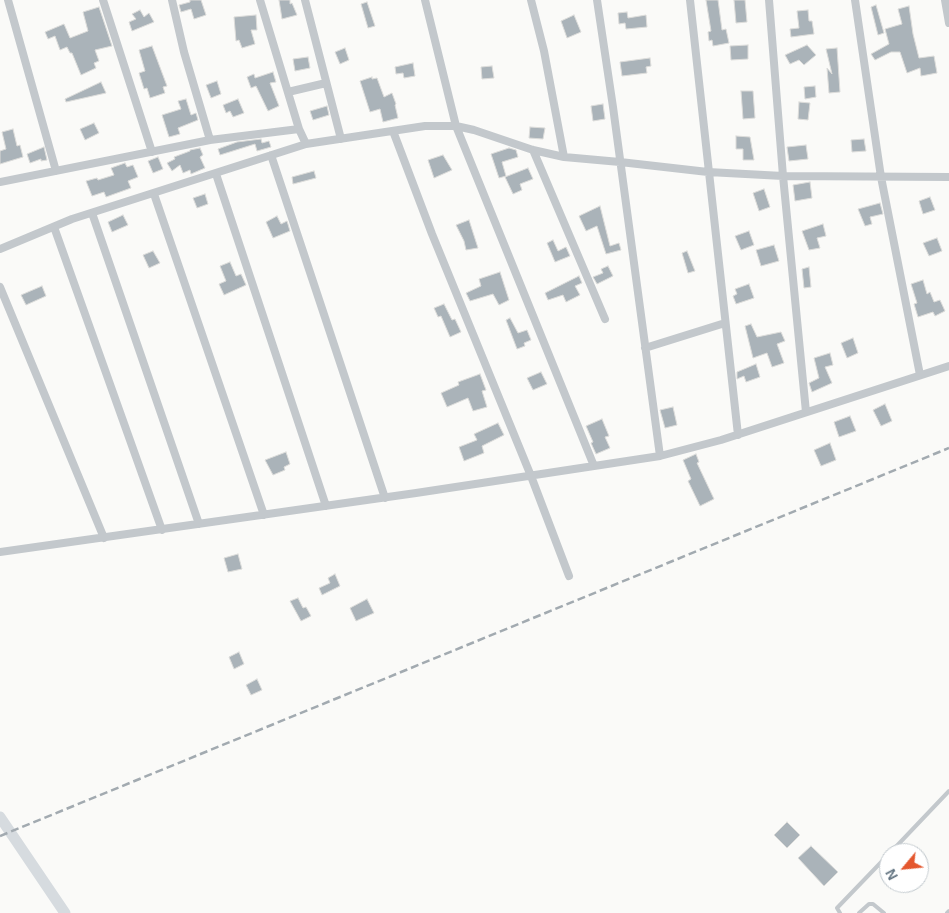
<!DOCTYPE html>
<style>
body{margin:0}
#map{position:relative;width:949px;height:913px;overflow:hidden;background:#fafaf8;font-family:Arial,sans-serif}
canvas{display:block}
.north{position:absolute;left:879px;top:843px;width:50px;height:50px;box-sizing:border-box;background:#fff;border:1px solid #c1c8cd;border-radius:50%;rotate:242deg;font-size:14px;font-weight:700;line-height:20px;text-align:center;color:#657683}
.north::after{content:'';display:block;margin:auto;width:18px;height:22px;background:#e4572e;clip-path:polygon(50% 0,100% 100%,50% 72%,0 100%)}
</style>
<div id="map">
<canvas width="949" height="913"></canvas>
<div class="north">N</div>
</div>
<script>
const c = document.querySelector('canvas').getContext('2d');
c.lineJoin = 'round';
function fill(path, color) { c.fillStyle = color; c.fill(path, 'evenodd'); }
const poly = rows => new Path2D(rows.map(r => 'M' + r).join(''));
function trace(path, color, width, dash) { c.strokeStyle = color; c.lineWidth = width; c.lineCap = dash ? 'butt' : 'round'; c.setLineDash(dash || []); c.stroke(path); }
const building = poly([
 [190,0,201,0,206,15,194,19,191,9,181,12,179,5,190,2,190,0],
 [279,0,290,0,290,4,292,3,297,15,282,19,279,0],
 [706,0,718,0,722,30,726,29,729,43,713,46,712,40,709,41,708,32,711,31,706,0],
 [734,0,745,0,747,22,736,23,734,0],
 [367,2,375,26,368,28,361,4,367,2],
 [876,5,884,33,878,35,871,7,876,5],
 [909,6,913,34,919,58,934,56,937,73,921,76,920,68,907,73,900,52,891,52,875,60,871,54,889,44,885,29,902,24,898,9,909,6],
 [99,7,112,46,95,50,99,61,94,63,96,68,81,75,72,53,70,53,67,47,60,50,55,36,48,39,45,32,64,24,70,38,88,31,83,12,99,7],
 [140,10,144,17,149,13,154,22,132,31,129,22,136,19,132,14,140,10],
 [808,10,809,21,812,21,814,34,791,37,790,29,799,28,797,11,808,10],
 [627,12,628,18,646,15,647,27,626,29,625,23,619,24,618,13,627,12],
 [256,15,257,30,251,30,255,44,242,48,239,40,236,41,234,17,256,15],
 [574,15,581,32,567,38,561,21,574,15],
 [748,45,748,59,731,60,730,46,748,45],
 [807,45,816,55,804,65,799,60,790,64,785,55,807,45],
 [152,46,167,86,163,87,165,93,150,98,147,88,144,89,139,73,145,71,139,50,152,46],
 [345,48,349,60,340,64,335,52,345,48],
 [837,48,840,92,829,93,827,68,832,74,826,49,837,48],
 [308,57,310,68,295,71,293,59,308,57],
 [650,58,651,66,646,67,647,73,622,76,620,62,650,58],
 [413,63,415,76,404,78,403,73,396,74,395,67,413,63],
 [492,66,494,78,482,79,481,67,492,66],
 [273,72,276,82,270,83,279,106,268,111,256,86,251,88,247,77,254,74,255,78,273,72],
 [372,77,372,79,377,78,384,97,392,93,396,104,395,105,398,118,383,122,380,109,370,112,360,81,372,77],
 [217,81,221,94,211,98,206,85,217,81],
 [101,82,106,93,66,102,65,99,101,82],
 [815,86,816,97,805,99,804,87,815,86],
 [741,91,753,91,755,118,743,119,741,91],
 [186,99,191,115,196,113,198,120,178,128,180,134,169,137,162,115,181,109,178,101,186,99],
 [238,99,244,113,233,117,230,111,226,113,223,105,238,99],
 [799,102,810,103,808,120,798,119,799,102],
 [603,104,605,119,593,121,591,106,603,104],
 [327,106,329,115,313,120,310,111,327,106],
 [94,123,99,133,85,140,80,129,94,123],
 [530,127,545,128,543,139,529,138,530,127],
 [13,129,17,146,20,145,23,157,0,164,0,151,6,149,2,132,13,129],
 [736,136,750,137,754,160,743,160,743,149,736,149,736,136],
 [261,139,262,143,269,141,271,147,257,151,255,144,220,155,218,149,237,142,261,139],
 [864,139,866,151,852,152,851,140,864,139],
 [806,145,808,159,789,161,787,147,806,145],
 [44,147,47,160,41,161,41,159,30,163,27,154,44,147],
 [200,148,203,155,200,157,205,168,191,174,190,170,183,173,180,165,172,171,167,163,175,159,174,157,190,151,190,150,200,148],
 [509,148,516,150,518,157,502,162,506,176,499,178,491,154,509,148],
 [443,155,452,170,434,178,428,160,443,155],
 [158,157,163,169,153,173,148,161,158,157],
 [125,163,127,167,133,165,138,177,128,181,131,188,106,197,104,192,92,196,86,181,97,178,98,180,114,175,111,168,125,163],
 [528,168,533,179,520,184,522,190,513,194,505,177,528,168],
 [314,171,316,178,293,184,292,177,314,171],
 [810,182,812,198,795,201,793,185,810,182],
 [764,189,770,207,759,211,753,193,764,189],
 [205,194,208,204,197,208,193,198,205,194],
 [930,197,935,210,923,214,919,201,930,197],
 [880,203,883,214,870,217,872,224,865,226,858,209,880,203],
 [600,206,610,246,619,243,621,250,606,254,597,226,586,231,579,216,600,206],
 [123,215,128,225,112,232,108,222,123,215],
 [277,216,281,224,287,221,290,231,273,238,266,222,277,216],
 [469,220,478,248,466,250,464,241,456,225,469,220],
 [823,224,826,236,817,238,820,248,809,250,802,231,823,224],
 [749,231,754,245,741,250,735,236,749,231],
 [937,238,942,251,929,256,923,243,937,238],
 [553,240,558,251,566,247,570,256,555,262,547,243,553,240],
 [774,245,779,261,761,266,756,250,774,245],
 [153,251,160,263,149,268,143,255,153,251],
 [687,251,695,271,688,273,682,253,687,251],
 [230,262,236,276,241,274,246,285,224,295,219,284,226,281,220,266,230,262],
 [608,266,613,276,597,284,593,277,603,273,601,269,608,266],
 [809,267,811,287,804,288,802,269,809,267],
 [500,272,509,300,499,305,493,294,470,301,466,293,481,286,479,279,500,272],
 [579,276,582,283,575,286,580,295,566,302,563,295,548,300,545,293,579,276],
 [923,280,927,294,930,292,934,302,940,300,945,311,935,316,933,312,918,317,914,304,917,303,911,284,923,280],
 [749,284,754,298,736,304,733,296,737,294,735,289,749,284],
 [42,286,46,296,26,305,21,295,42,286],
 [444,304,452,320,455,319,461,332,450,337,441,316,438,317,434,308,444,304],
 [510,318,518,333,527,330,531,340,524,343,525,346,517,349,506,320,510,318],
 [751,324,757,337,781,332,785,341,777,344,784,363,772,367,767,353,753,358,745,326,751,324],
 [853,338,858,353,847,358,841,343,853,338],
 [830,353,833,365,825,367,832,383,812,392,809,383,819,378,814,358,830,353],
 [756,364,760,377,746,382,744,376,737,379,737,372,756,364],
 [541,372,547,384,533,390,527,378,541,372],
 [480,374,486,390,482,391,487,407,473,411,468,398,447,407,441,393,459,385,458,382,480,374],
 [885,404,892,421,881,426,873,410,885,404],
 [673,407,677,425,665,428,660,410,673,407],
 [850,416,856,431,839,437,834,422,850,416],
 [602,419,609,436,605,437,610,448,596,454,591,443,593,442,586,426,602,419],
 [498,423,504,435,482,446,484,453,464,461,459,447,477,440,474,434,498,423],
 [830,443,836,460,821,466,814,450,830,443],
 [286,452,290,464,284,467,285,470,273,475,265,460,286,452],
 [696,454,699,462,697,463,714,499,700,506,688,481,691,479,683,460,696,454],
 [238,554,242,569,228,572,224,558,238,554],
 [335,574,340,586,322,595,319,588,330,583,328,578,335,574],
 [298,598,303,608,306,607,311,616,301,621,290,601,298,598],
 [367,599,374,613,356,621,350,608,367,599],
 [239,652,244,664,234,669,229,657,239,652],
 [257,679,262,690,251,695,246,685,257,679],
 [787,822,800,835,787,848,774,835,787,822],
 [811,846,838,872,824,886,798,858,811,846]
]);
fill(building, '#aab3b9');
trace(building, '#dcdcda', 1);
trace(poly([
 [890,853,949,791],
 [840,913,837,908,889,854],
 [859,913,869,904,873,904,884,913],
 [947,913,949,911]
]), '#c3c8cc', 4);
trace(poly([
 [8,0,56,171],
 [103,0,152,152],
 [172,0,184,52,210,140],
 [260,0,299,129,306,144],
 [305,0,341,139],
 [425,0,456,126,594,466],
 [531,0,544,51,564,157],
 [597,0,613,107,660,456],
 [690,0,738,435],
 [769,0,783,176,806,412],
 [855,0,881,177,920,375],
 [945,0,949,23],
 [288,92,326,83],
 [393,131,432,234,531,476,569,576],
 [533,150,605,319],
 [271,155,385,498],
 [216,174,326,506],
 [0,182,210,140,299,129],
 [154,194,264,515],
 [92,213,199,524],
 [54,227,162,530],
 [0,249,72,219,306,144,425,126,456,126,474,130,533,150,564,157,620,162,708,172,783,176,949,177],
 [0,287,104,538],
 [645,348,725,323],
 [0,552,416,493,660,456,721,440,949,366]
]), '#c3c8cc', 8);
trace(poly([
 [0,817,65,913]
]), '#d6dbdf', 11);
trace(poly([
 [0,836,949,448]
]), '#a2aab0', 2.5, [8, 4]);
</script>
